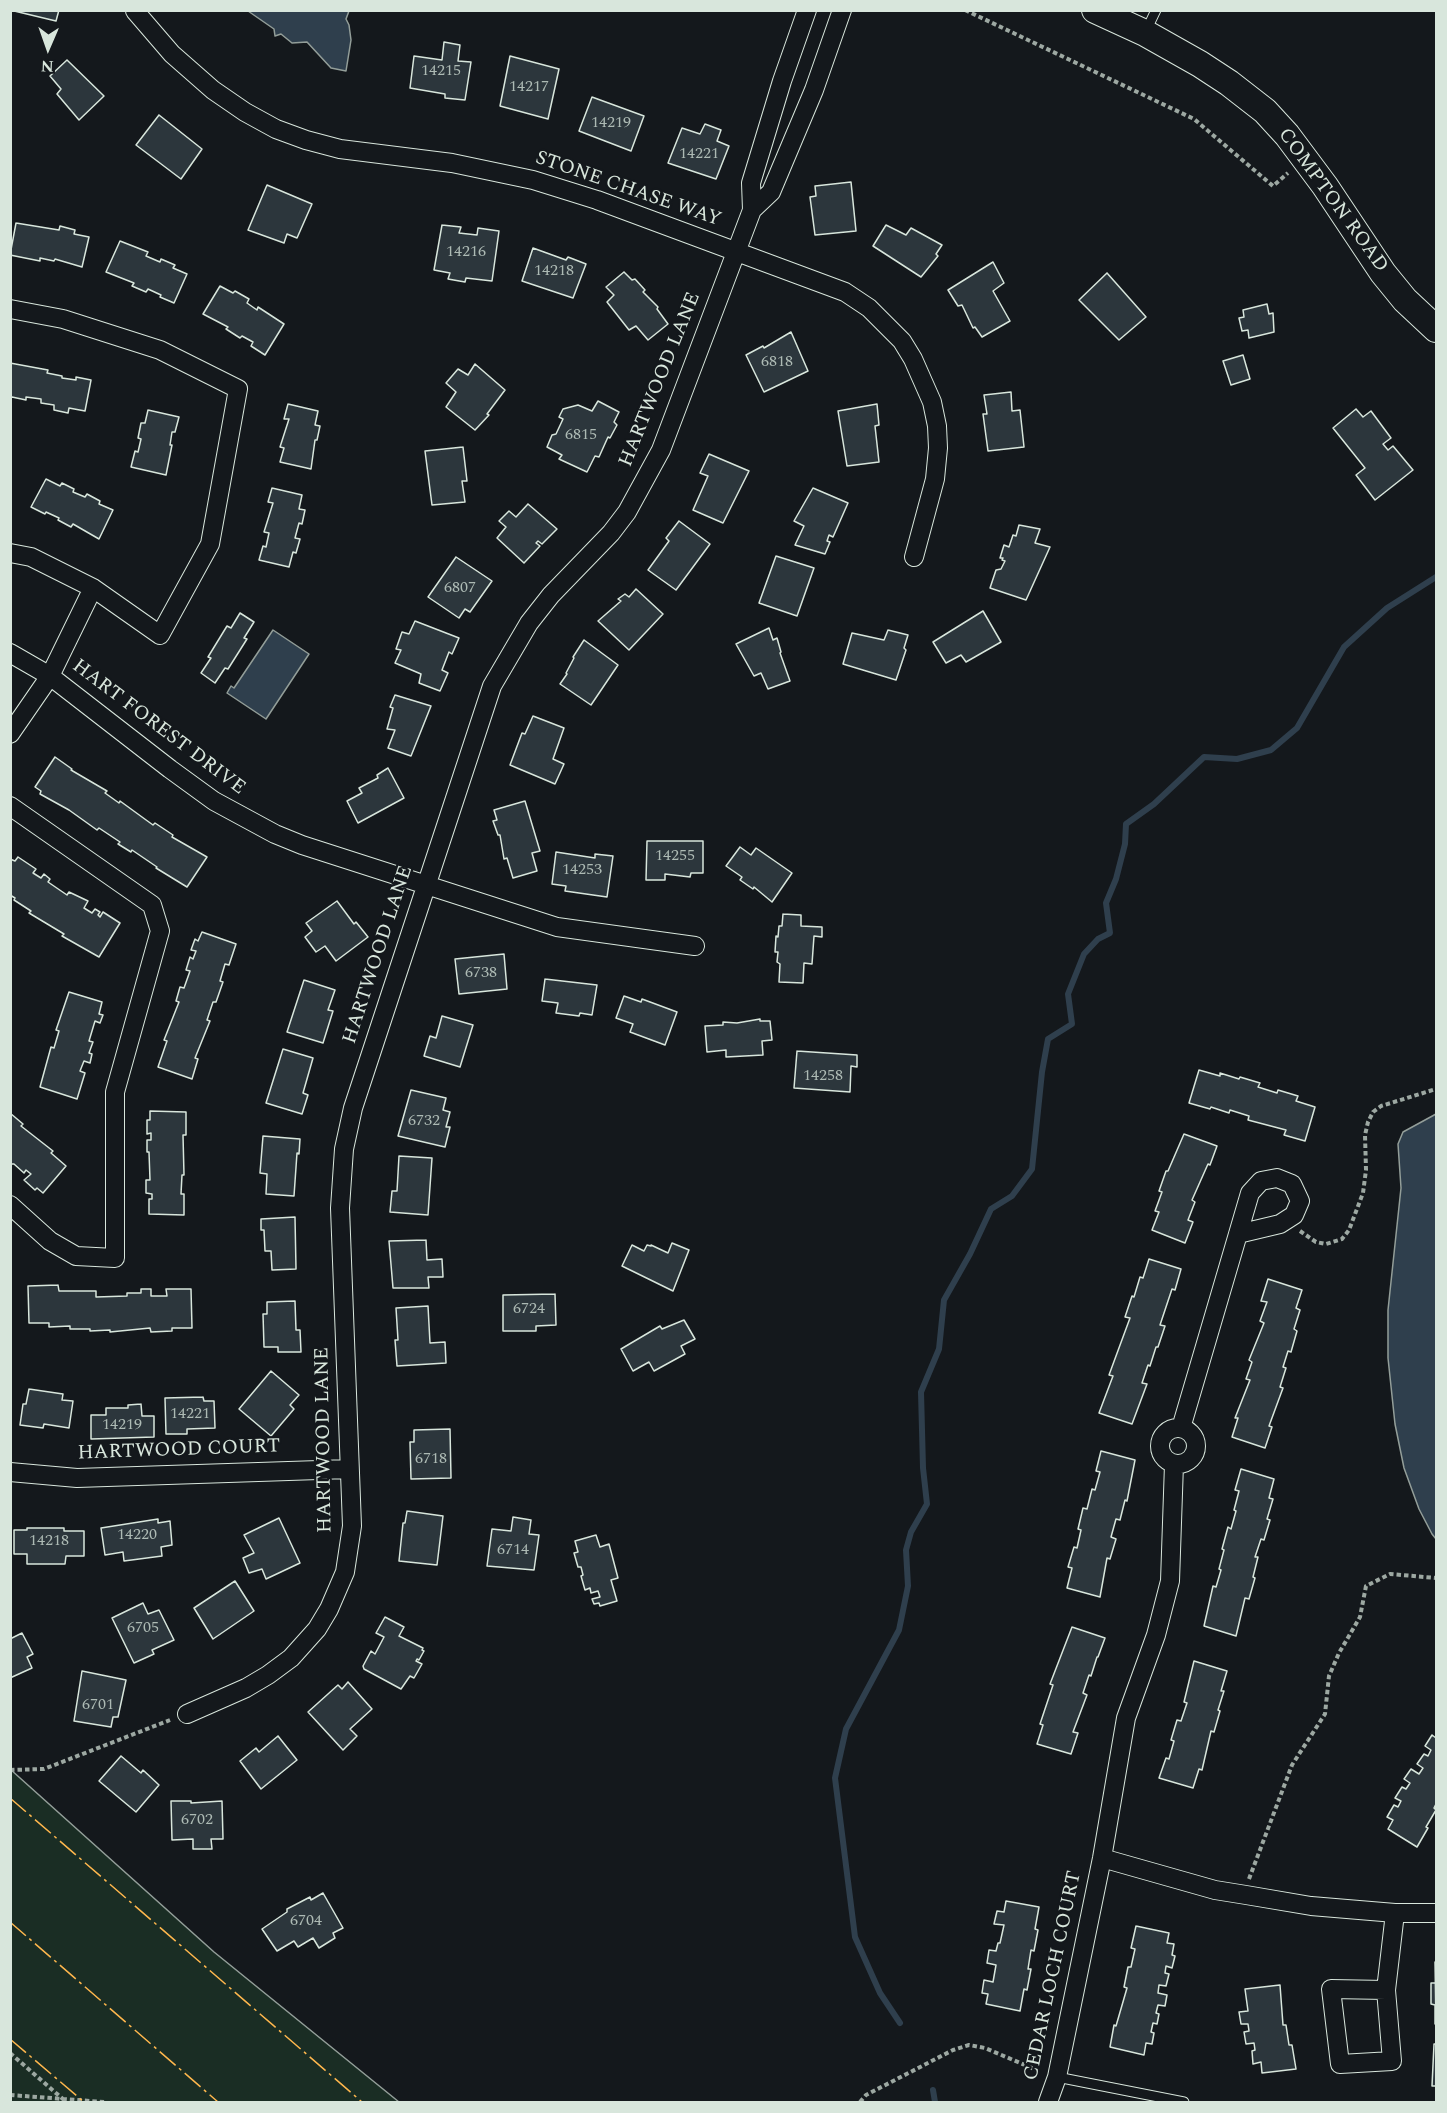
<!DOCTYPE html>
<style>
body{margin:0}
#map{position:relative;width:1447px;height:2113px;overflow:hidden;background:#14181c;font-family:Spectral,serif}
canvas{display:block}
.frame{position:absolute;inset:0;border:12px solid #d8e6dc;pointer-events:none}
.north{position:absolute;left:18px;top:18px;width:60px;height:60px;-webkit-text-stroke:4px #14181c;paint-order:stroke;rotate:182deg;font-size:16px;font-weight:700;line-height:24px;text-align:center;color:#d8e6dc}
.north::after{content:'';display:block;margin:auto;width:21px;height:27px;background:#d8e6dc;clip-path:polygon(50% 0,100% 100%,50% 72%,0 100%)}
</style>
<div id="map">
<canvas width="1447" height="2113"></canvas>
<div class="frame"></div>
<div class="north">N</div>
</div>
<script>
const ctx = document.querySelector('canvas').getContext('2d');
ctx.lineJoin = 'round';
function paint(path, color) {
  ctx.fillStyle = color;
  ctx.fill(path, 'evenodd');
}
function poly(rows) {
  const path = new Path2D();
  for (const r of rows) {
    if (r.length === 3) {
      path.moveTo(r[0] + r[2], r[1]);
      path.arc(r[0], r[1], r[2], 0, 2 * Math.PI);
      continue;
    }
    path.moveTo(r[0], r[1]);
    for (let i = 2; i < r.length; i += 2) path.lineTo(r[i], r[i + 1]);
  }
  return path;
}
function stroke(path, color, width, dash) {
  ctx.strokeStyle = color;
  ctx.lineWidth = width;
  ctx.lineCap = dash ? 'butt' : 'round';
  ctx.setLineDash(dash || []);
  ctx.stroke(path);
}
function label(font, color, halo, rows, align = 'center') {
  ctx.font = font + ' Spectral,serif';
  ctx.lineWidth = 4.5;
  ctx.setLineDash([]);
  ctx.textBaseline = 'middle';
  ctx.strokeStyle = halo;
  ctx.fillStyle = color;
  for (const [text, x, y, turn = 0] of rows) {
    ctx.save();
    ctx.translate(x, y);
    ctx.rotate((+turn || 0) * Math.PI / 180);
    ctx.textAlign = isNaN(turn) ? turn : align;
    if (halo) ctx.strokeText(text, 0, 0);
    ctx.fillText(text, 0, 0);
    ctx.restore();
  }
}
const green = poly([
 [10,1769,214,1952,399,2102,11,2102,10,1769]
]);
paint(green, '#1a2d24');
stroke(green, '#939e99', 1.5);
const water = poly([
 [248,11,349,11,346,19,349,25,351,40,346,71,331,68,307,42,292,43,281,34,275,36,274,29,248,11],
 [273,630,309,654,266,719,227,693,231,686,234,688,273,630],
 [1436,1114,1436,1539,1432,1534,1419,1509,1404,1468,1395,1424,1388,1358,1388,1310,1401,1188,1398,1144,1403,1132,1436,1114]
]);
paint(water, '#2f3f4d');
stroke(water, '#939e99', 1.5);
stroke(poly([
 [900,2023,880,1993,855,1937,835,1778,846,1729,899,1630,908,1586,906,1550,911,1532,927,1504,923,1468,921,1392,939,1349,944,1300,970,1254,991,1209,1012,1196,1032,1169,1042,1072,1048,1039,1072,1024,1068,994,1084,954,1098,939,1110,933,1106,903,1116,879,1125,844,1126,824,1154,804,1204,757,1237,759,1271,750,1297,728,1344,647,1387,608,1436,577],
 [933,2090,935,2102]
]), '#2f3f4d', 6);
const building = poly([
 [10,10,59,10,56,21,10,10],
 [444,42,460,45,458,61,471,62,465,100,445,98,445,94,410,88,414,56,442,60,444,42],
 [510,56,559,69,548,119,500,106,510,56],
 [67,60,104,96,79,120,57,94,61,89,50,76,67,60],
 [592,97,644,116,631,151,579,131,592,97],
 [159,115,202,149,181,179,136,145,159,115],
 [705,124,721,130,717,141,729,146,716,179,668,163,682,128,700,134,705,124],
 [851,182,856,231,815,235,810,197,816,196,815,186,851,182],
 [267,185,312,204,297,238,287,234,284,243,248,230,267,185],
 [16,223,59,230,60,226,75,230,74,234,89,237,82,267,55,259,54,261,40,258,40,261,10,255,16,223],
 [442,225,461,227,459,233,477,235,478,228,499,231,492,281,466,278,465,282,448,279,450,273,434,270,442,225],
 [886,225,906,235,911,228,942,245,936,254,938,256,921,277,873,246,886,225],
 [120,241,148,252,146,256,160,262,161,259,175,265,173,268,187,274,174,303,160,297,161,295,148,289,146,292,132,286,134,283,106,272,120,241],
 [533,248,566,260,568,257,586,264,573,298,522,281,533,248],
 [993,262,1004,283,993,291,1010,321,982,337,975,327,973,328,962,305,958,306,948,290,993,262],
 [624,272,632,280,635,279,645,290,643,292,658,307,657,309,668,324,648,340,636,326,629,330,607,302,614,295,606,287,624,272],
 [1107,273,1146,317,1119,340,1079,300,1107,273],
 [220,286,233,293,235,291,249,299,247,303,257,310,258,307,284,324,265,355,251,346,253,342,242,336,240,338,226,329,228,327,203,314,220,286],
 [1267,304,1269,314,1273,313,1274,332,1249,338,1248,330,1242,331,1239,318,1244,317,1243,310,1267,304],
 [791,332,808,371,764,392,746,355,763,346,764,348,791,332],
 [1243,355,1250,379,1231,385,1223,361,1243,355],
 [10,363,48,370,47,373,62,376,62,378,76,380,76,377,91,380,85,411,69,408,68,413,54,410,54,405,41,403,41,399,26,397,26,400,12,397,10,399,10,363],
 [475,364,505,390,487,414,489,415,475,430,446,407,456,392,446,383,458,369,468,375,475,364],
 [1011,392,1012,411,1020,410,1024,447,988,451,983,414,987,414,984,395,1011,392],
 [598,401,619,412,614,422,617,425,610,438,608,437,599,457,595,456,587,472,559,459,562,455,547,447,552,435,556,434,563,419,559,417,563,409,578,405,592,411,598,401],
 [288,404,318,411,315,425,320,426,317,440,315,440,311,469,280,462,284,448,280,447,289,419,284,419,288,404],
 [877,404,879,425,875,426,879,462,847,466,838,411,877,404],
 [1356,409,1363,417,1371,411,1391,438,1383,444,1388,450,1393,446,1413,470,1375,500,1356,475,1365,468,1333,428,1356,409],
 [148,410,179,417,175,432,172,432,170,445,172,445,166,475,131,467,135,451,138,452,141,439,138,438,141,423,145,423,148,410],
 [463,447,467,481,462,481,465,502,432,505,425,451,463,447],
 [709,454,749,471,723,523,693,510,708,476,700,473,709,454],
 [46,479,60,486,62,483,74,489,73,492,85,497,87,494,100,501,99,504,113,510,99,539,73,524,71,527,58,520,59,518,46,512,45,514,31,507,46,479],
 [272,488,302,495,299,509,305,510,302,524,299,523,295,538,300,539,296,553,293,552,289,567,259,560,263,546,266,547,269,533,264,532,273,503,268,502,272,488],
 [813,488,848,503,833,537,829,535,827,541,830,542,825,554,795,545,804,526,794,521,813,488],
 [528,504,557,529,542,544,538,541,536,543,540,546,524,563,497,538,506,527,499,521,509,511,516,517,528,504],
 [679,521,710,544,676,590,648,570,669,541,666,538,679,521],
 [1019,525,1040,529,1035,543,1050,547,1026,600,990,588,996,570,1001,569,1005,561,1002,560,1003,558,1000,558,1004,545,1009,547,1013,535,1016,536,1019,525],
 [776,556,814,568,797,616,759,603,776,556],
 [456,557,492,581,470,612,465,609,459,618,428,597,456,557],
 [636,589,663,614,629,650,598,621,621,601,618,599,625,594,629,597,636,589],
 [983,611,1001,642,966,662,961,655,946,663,933,642,983,611],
 [240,613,254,622,244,638,247,639,228,669,225,668,215,683,201,673,211,658,208,657,227,626,231,628,240,613],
 [415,621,459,638,452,654,449,652,442,670,448,673,440,691,419,683,421,674,395,663,401,650,396,649,402,632,409,634,415,621],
 [769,628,773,640,777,638,781,652,780,653,790,681,768,689,761,673,754,676,736,644,769,628],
 [888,630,908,635,904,648,906,650,896,680,843,664,852,633,884,640,888,630],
 [584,640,618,665,591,705,560,684,567,674,566,673,574,658,573,657,584,640],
 [395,695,431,706,411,756,388,748,395,730,387,729,393,708,390,707,395,695],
 [533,716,564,728,553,759,564,764,555,784,510,765,522,733,525,734,533,716],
 [55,757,72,769,71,770,107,791,105,793,119,803,120,801,153,825,155,823,173,835,172,837,207,857,187,887,156,868,157,867,132,850,131,852,118,844,120,842,99,828,97,830,69,810,40,794,41,791,35,787,55,757],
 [388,768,404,798,358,823,347,801,362,793,359,788,378,778,377,775,388,768],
 [525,801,540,851,532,853,537,871,513,878,507,858,504,859,500,835,498,835,493,821,497,820,494,810,525,801],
 [647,841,703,841,703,873,691,873,690,877,665,874,665,880,646,880,647,841],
 [740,847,751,855,756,848,792,873,772,902,754,887,753,889,740,880,742,877,726,866,740,847],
 [556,852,595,858,595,854,613,856,607,897,565,891,566,886,552,884,556,852],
 [18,857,36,869,33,873,41,878,44,874,50,879,48,882,67,895,69,892,88,901,84,908,92,913,95,909,100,912,98,915,100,917,103,912,120,923,99,957,62,936,64,934,29,913,31,911,14,900,15,898,10,895,10,859,15,861,18,857],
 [337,901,354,924,356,922,368,937,336,961,325,946,316,952,305,937,312,931,306,923,337,901],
 [783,914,801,915,801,926,822,927,822,937,814,936,812,964,804,963,803,983,779,982,780,964,777,962,778,952,775,952,776,936,778,937,779,926,782,926,783,914],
 [202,932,236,944,229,965,225,964,220,981,223,982,216,1002,213,1002,207,1020,210,1021,195,1058,198,1059,192,1079,158,1067,167,1041,164,1040,179,1002,176,1001,180,987,184,988,190,971,186,970,190,957,193,959,196,951,191,950,195,939,198,941,202,932],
 [504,954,507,989,459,994,455,959,504,954],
 [545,979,597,985,592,1015,580,1013,579,1016,556,1013,558,1003,542,1001,545,979],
 [304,980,335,990,328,1010,333,1011,323,1043,287,1032,304,980],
 [69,992,102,1002,99,1014,103,1015,100,1023,95,1021,89,1041,93,1042,89,1053,92,1054,90,1063,84,1061,80,1071,85,1073,77,1099,40,1087,51,1047,54,1048,59,1031,56,1030,69,992],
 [624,996,641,1002,642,999,677,1012,665,1045,630,1032,633,1024,616,1018,624,996],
 [442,1016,473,1025,460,1067,424,1056,430,1036,436,1038,442,1016],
 [760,1019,760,1021,770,1021,772,1040,762,1041,763,1055,726,1057,726,1050,707,1052,705,1026,723,1025,723,1022,737,1023,760,1019],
 [283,1049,313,1058,303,1093,308,1095,302,1114,266,1103,283,1049],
 [797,1051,857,1055,857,1067,851,1066,850,1092,794,1088,797,1051],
 [1199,1070,1220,1076,1220,1073,1239,1079,1240,1077,1260,1083,1258,1087,1277,1093,1278,1090,1298,1096,1296,1101,1315,1107,1305,1141,1284,1135,1286,1130,1248,1120,1249,1116,1230,1110,1229,1113,1211,1107,1210,1109,1189,1103,1199,1070],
 [411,1090,446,1098,443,1110,450,1112,446,1127,450,1127,445,1147,398,1136,411,1090],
 [150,1111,186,1112,186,1135,183,1135,184,1175,182,1175,181,1194,184,1194,184,1215,149,1214,149,1199,152,1199,152,1194,146,1193,146,1180,150,1180,149,1152,147,1152,147,1140,151,1140,151,1133,147,1134,147,1120,150,1120,150,1111],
 [10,1113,23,1124,21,1126,53,1151,51,1153,66,1166,43,1193,37,1188,35,1190,24,1180,31,1174,26,1170,24,1173,14,1164,10,1164,10,1113],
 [1184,1134,1217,1146,1210,1165,1208,1164,1192,1200,1195,1202,1188,1220,1193,1222,1185,1243,1152,1230,1159,1212,1155,1211,1162,1192,1159,1191,1166,1171,1168,1171,1184,1134],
 [263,1136,300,1139,299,1154,297,1153,294,1196,266,1194,267,1174,260,1173,263,1136],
 [399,1156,432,1158,428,1215,390,1212,392,1191,397,1191,399,1156],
 [295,1217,296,1269,272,1270,271,1251,265,1251,264,1230,261,1230,261,1219,295,1217],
 [426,1240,427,1260,442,1259,443,1277,428,1277,429,1288,393,1288,389,1241,426,1240],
 [672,1243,689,1250,673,1291,622,1266,632,1245,644,1251,647,1245,651,1246,651,1245,668,1253,672,1243],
 [1149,1259,1181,1269,1175,1290,1172,1289,1160,1325,1165,1326,1158,1347,1156,1347,1150,1366,1148,1365,1142,1383,1147,1384,1132,1424,1099,1413,1113,1376,1109,1375,1130,1318,1125,1317,1132,1296,1134,1297,1140,1277,1143,1278,1149,1259],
 [1268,1279,1302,1290,1296,1308,1300,1310,1294,1329,1297,1331,1291,1352,1288,1351,1283,1367,1286,1368,1280,1387,1283,1388,1269,1426,1272,1427,1265,1448,1232,1437,1238,1418,1235,1418,1250,1380,1246,1379,1252,1362,1249,1360,1264,1323,1260,1321,1267,1302,1261,1301,1268,1279],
 [58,1285,59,1291,96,1291,96,1297,127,1296,127,1293,141,1293,141,1289,151,1289,151,1296,167,1296,166,1289,191,1289,192,1328,172,1328,172,1331,151,1332,150,1328,110,1332,110,1330,90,1331,90,1329,70,1329,70,1326,49,1327,49,1323,29,1323,28,1286,58,1285],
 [555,1294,556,1325,536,1326,536,1331,503,1331,503,1295,555,1294],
 [295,1301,296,1330,300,1330,301,1352,278,1352,278,1347,264,1347,263,1314,267,1314,267,1302,295,1301],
 [428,1306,430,1343,445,1342,446,1363,397,1366,395,1340,398,1340,396,1308,428,1306],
 [684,1320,695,1339,681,1346,685,1354,654,1371,649,1362,633,1371,621,1349,660,1326,662,1329,684,1320],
 [271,1371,299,1395,290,1405,294,1409,271,1436,239,1409,271,1371],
 [29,1389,63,1394,62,1400,73,1401,69,1428,44,1424,43,1428,20,1425,23,1404,26,1404,29,1389],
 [203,1397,204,1401,214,1401,215,1428,187,1429,187,1434,166,1434,165,1398,203,1397],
 [141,1404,142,1416,154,1416,154,1437,91,1439,91,1415,106,1415,106,1408,128,1408,128,1405,141,1404],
 [450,1429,451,1478,411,1479,410,1442,414,1442,414,1430,450,1429],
 [1101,1451,1135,1460,1127,1501,1125,1500,1120,1520,1116,1519,1111,1537,1116,1539,1110,1559,1107,1558,1100,1597,1067,1588,1072,1568,1068,1567,1074,1547,1077,1548,1081,1530,1078,1529,1083,1508,1087,1509,1092,1489,1095,1490,1100,1472,1096,1471,1101,1451],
 [1241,1469,1274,1479,1269,1498,1273,1499,1267,1519,1270,1520,1264,1540,1261,1539,1255,1557,1258,1557,1253,1577,1255,1578,1249,1599,1245,1598,1236,1636,1204,1626,1213,1586,1216,1587,1221,1570,1219,1569,1224,1550,1222,1549,1228,1527,1231,1529,1236,1511,1234,1510,1239,1491,1235,1490,1241,1469],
 [407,1511,443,1516,437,1565,399,1561,403,1523,405,1523,407,1511],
 [513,1517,531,1520,529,1534,539,1535,534,1570,487,1566,492,1529,511,1531,513,1517],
 [279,1518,300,1563,266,1579,262,1569,249,1573,243,1558,254,1553,244,1535,279,1518],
 [158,1519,158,1523,170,1521,172,1545,161,1547,162,1556,124,1561,123,1552,105,1555,101,1528,158,1519],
 [27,1528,64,1528,64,1531,84,1531,84,1556,66,1556,65,1564,27,1564,27,1554,14,1554,14,1530,27,1530,27,1528],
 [596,1535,600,1547,609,1544,618,1578,611,1580,617,1601,600,1606,599,1603,594,1604,592,1599,600,1597,598,1591,591,1593,590,1588,585,1590,581,1576,583,1575,581,1567,578,1567,574,1553,578,1552,575,1541,596,1535],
 [235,1581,254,1611,213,1639,194,1608,235,1581],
 [143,1603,148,1614,159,1610,174,1640,152,1650,154,1654,134,1663,112,1618,143,1603],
 [385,1617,404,1627,399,1636,423,1648,422,1650,424,1651,419,1660,417,1659,416,1661,422,1664,414,1678,410,1676,401,1689,364,1669,363,1666,371,1651,375,1654,384,1637,376,1633,385,1617],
 [1072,1627,1105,1638,1098,1657,1097,1657,1091,1676,1089,1675,1083,1693,1087,1695,1073,1732,1078,1733,1071,1754,1037,1744,1043,1725,1040,1724,1053,1685,1050,1684,1072,1627],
 [22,1633,33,1654,27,1657,32,1668,10,1678,10,1639,22,1633],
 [1194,1661,1227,1671,1221,1691,1224,1691,1218,1710,1220,1711,1214,1732,1211,1731,1202,1770,1199,1769,1193,1788,1159,1778,1166,1758,1169,1759,1174,1741,1171,1740,1177,1720,1181,1721,1187,1703,1184,1702,1194,1661],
 [82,1671,126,1680,118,1717,113,1717,111,1727,74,1721,82,1671],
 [348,1682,372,1709,350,1729,357,1736,343,1750,308,1712,338,1685,342,1689,348,1682],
 [1432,1735,1436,1738,1436,1804,1434,1808,1436,1810,1426,1827,1428,1828,1417,1847,1388,1829,1393,1820,1387,1817,1394,1805,1398,1807,1401,1801,1395,1798,1402,1787,1406,1789,1410,1783,1404,1779,1411,1769,1419,1774,1423,1768,1417,1764,1424,1754,1428,1756,1431,1750,1425,1746,1432,1735],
 [278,1736,297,1760,261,1789,240,1761,256,1748,259,1752,278,1736],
 [121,1756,141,1773,143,1770,159,1785,136,1812,99,1781,121,1756],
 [171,1801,191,1801,191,1803,222,1801,223,1839,211,1839,212,1849,193,1849,193,1839,172,1840,171,1801],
 [323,1893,343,1928,333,1933,335,1938,319,1948,313,1938,298,1947,294,1941,277,1951,262,1929,287,1912,287,1909,310,1897,311,1900,323,1893],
 [1006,1901,1039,1907,1035,1929,1038,1930,1034,1951,1031,1950,1028,1969,1031,1969,1027,1990,1024,1989,1020,2011,986,2004,988,1994,982,1993,984,1980,993,1982,996,1965,987,1963,989,1950,996,1951,998,1943,1000,1943,1004,1925,994,1924,997,1911,1004,1912,1006,1901],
 [1136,1926,1169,1933,1167,1943,1174,1944,1172,1955,1175,1956,1172,1968,1166,1966,1165,1973,1169,1974,1166,1986,1159,1985,1158,1993,1167,1995,1165,2006,1158,2005,1156,2013,1159,2014,1157,2024,1153,2023,1151,2032,1154,2033,1152,2044,1146,2043,1144,2055,1110,2047,1114,2025,1116,2026,1127,1988,1124,1987,1128,1967,1131,1967,1135,1949,1131,1948,1136,1926],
 [1435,1962,1436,2024,1435,2024,1435,2005,1431,2004,1431,1983,1436,1983,1435,1962],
 [1280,1985,1283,2025,1286,2025,1289,2045,1292,2045,1296,2069,1262,2073,1261,2062,1253,2064,1252,2051,1255,2050,1254,2043,1246,2044,1244,2032,1249,2031,1248,2024,1241,2024,1239,2012,1248,2011,1245,1989,1280,1985],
 [1434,2044,1436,2044,1436,2086,1432,2086,1434,2044]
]);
paint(building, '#2c363c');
stroke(building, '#d8e6dc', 1.5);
const service = poly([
 [1146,31,1156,10],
 [1057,2077,1184,2102]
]);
const minor = poly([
 [135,11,172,54,213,90,245,112,276,129,306,140,340,149,452,163,533,180,597,200,845,292,869,308,902,341,913,359,932,402,937,426,938,448,935,479,914,557],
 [752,210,771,192,814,90,842,10],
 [10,309,63,319,160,350,238,389,210,544,160,635,93,588,31,557,10,553],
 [10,653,50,676,170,769,214,801,275,834,302,845,557,927,695,946],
 [10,734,50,676,93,588],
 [10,806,152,905,160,931,115,1092,115,1258,76,1256,50,1241,10,1205],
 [1178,1446,18],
 [1181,1428,1238,1234,1250,1193,1261,1181,1277,1178,1292,1184,1300,1201,1294,1215,1280,1224,1238,1234],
 [10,1472,77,1478,349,1469],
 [187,1714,246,1688,268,1675,291,1658,317,1629,329,1609,345,1572,352,1526,340,1208,344,1149,353,1108,492,686,529,623,551,595,611,533,627,512,661,450,752,210,751,183,782,81,807,10],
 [1102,1858,1215,1890,1246,1895,1311,1906,1395,1913,1436,1913],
 [1386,1990,1331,1989,1340,2064,1392,2061,1386,1990,1395,1913],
 [1048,2102,1057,2077,1102,1858,1126,1718,1156,1635,1170,1581,1174,1464]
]);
const secondary = poly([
 [1095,10,1145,33,1200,64,1229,83,1265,111,1287,135,1325,186,1383,273,1405,300,1436,329]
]);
stroke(service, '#d8e6dc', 11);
stroke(minor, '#d8e6dc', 20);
stroke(secondary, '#d8e6dc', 28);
stroke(poly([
 [965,10,1194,119,1273,186,1288,173],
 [1300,1231,1316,1242,1326,1244,1342,1239,1349,1230,1363,1193,1366,1170,1365,1135,1368,1122,1373,1112,1381,1106,1436,1089],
 [10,1770,44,1769,170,1720],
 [1249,1879,1292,1765,1325,1714,1329,1676,1339,1653,1360,1617,1366,1586,1390,1574,1436,1578],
 [10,2053,64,2100],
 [10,2095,104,2102],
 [860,2102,866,2095,953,2050,969,2045,985,2048,1039,2071]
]), '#9da8a2', 4, [4.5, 3]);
stroke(service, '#14181c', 9);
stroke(minor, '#14181c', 18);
stroke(secondary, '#14181c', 26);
stroke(poly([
 [10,1798,362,2102],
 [10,1922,218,2102],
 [10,2039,84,2102]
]), '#ffb74d', 1.5, [21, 4.5, 3, 4.5]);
label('16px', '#adbab4', null, [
 ["14215",441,72],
 ["14217",529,88],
 ["14219",611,124],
 ["14221",699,155],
 ["14216",466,253],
 ["14218",554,272],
 ["6818",777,363],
 ["6815",581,436],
 ["6807",460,589],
 ["14255",675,857],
 ["14253",582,871],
 ["6738",481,974],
 ["14258",823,1077],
 ["6732",424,1122],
 ["6724",529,1310],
 ["14221",190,1415],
 ["14219",122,1426],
 ["6718",431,1460],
 ["14220",137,1536],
 ["14218",49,1542],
 ["6714",513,1551],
 ["6705",143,1629],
 ["6701",98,1706],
 ["6702",197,1821],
 ["6704",306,1922]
]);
label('20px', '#d8e6dc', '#14181c', [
 ["STONE CHASE WAY",628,190,19],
 ["COMPTON ROAD",1332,201,54],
 ["HARTWOOD LANE",661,380,-68],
 ["HART FOREST DRIVE",158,728,37],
 ["HARTWOOD LANE",379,955,-72],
 ["HARTWOOD LANE",325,1440,-91],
 ["HARTWOOD COURT",179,1451,-2],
 ["CEDAR LOCH COURT",1054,1976,-78]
]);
</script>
